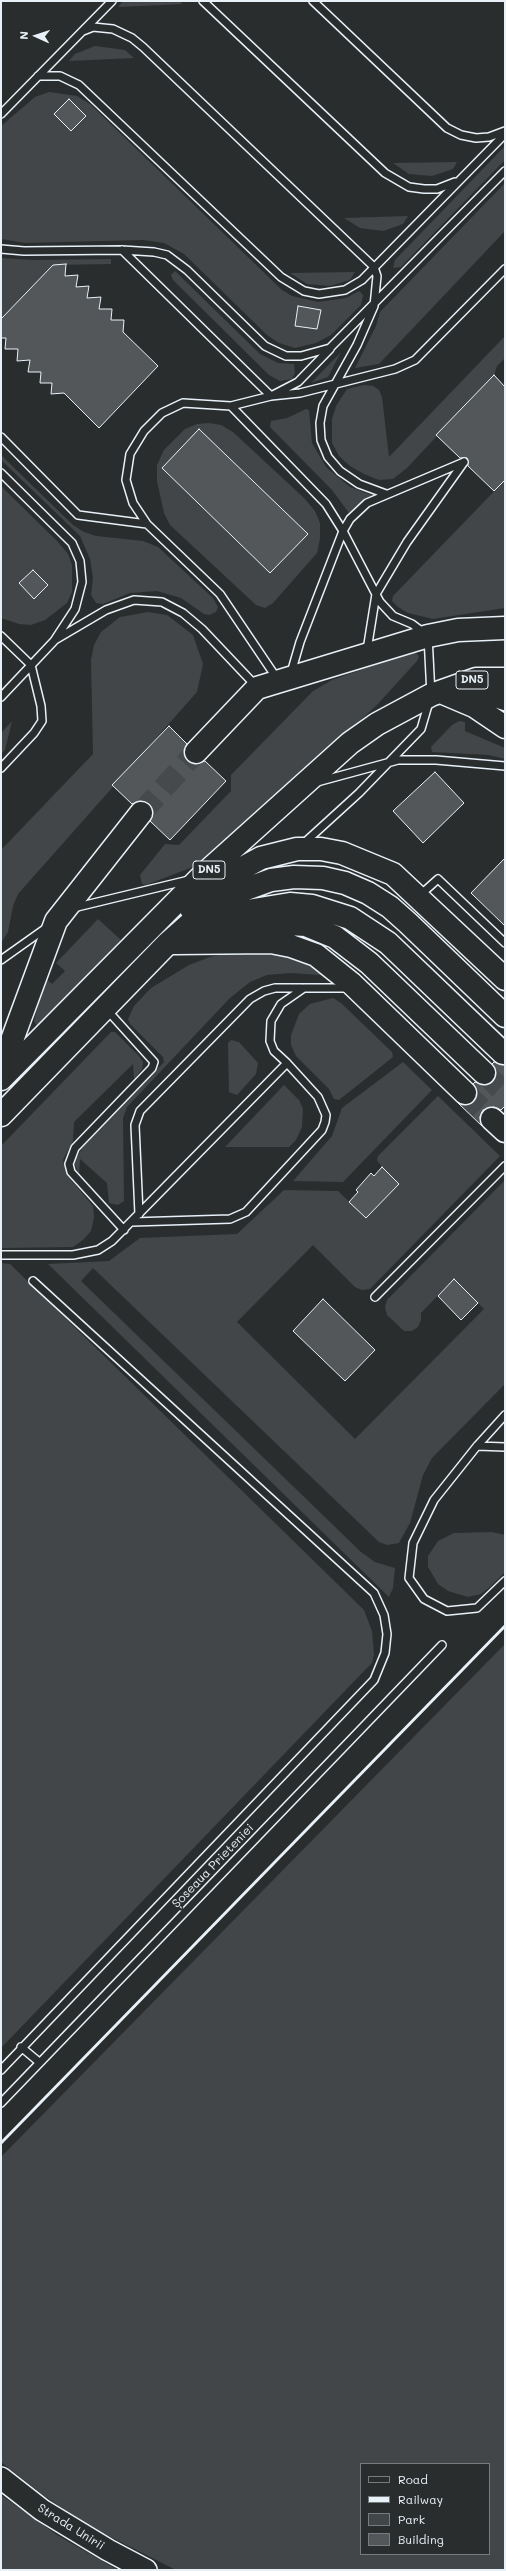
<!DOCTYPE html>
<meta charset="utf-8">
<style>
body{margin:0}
#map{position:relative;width:506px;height:2571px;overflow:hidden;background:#2a2d2e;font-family:Mali,sans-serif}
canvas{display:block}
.frame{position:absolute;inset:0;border:2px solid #e8f1f8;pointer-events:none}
.legend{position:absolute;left:360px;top:2463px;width:130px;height:92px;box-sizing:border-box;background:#2a2d2e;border:1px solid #767b7f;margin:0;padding:5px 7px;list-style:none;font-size:12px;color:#e8f1f8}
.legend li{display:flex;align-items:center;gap:8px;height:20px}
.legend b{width:20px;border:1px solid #767b7f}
.north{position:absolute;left:16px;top:16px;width:40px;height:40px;-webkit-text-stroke:3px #2a2d2e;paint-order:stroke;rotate:273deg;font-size:11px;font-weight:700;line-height:16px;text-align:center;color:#e8f1f8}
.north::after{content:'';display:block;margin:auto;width:14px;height:18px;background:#e8f1f8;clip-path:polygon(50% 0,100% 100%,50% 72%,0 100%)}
</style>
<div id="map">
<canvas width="506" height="2571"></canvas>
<div class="frame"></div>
<ul class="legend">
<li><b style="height:5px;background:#2a2d2e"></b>Road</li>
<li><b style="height:5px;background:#e8f1f8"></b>Railway</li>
<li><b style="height:11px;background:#424648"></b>Park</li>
<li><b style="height:11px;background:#535759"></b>Building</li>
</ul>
<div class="north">N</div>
</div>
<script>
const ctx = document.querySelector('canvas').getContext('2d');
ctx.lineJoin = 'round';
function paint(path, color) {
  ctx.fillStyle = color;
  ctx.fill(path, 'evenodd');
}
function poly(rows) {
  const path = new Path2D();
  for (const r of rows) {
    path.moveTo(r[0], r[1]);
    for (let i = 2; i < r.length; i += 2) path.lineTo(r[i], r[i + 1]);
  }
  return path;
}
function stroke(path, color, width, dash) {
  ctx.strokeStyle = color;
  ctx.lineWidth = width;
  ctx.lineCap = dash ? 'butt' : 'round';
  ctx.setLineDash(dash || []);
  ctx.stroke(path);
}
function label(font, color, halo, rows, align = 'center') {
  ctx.font = font + ' Mali,sans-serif';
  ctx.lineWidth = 3.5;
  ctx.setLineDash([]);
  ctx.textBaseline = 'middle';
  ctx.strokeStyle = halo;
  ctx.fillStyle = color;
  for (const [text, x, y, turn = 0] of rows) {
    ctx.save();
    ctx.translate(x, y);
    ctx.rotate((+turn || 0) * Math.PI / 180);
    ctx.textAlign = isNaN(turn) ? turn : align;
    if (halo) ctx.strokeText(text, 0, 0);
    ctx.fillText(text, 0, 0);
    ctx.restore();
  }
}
paint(poly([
 [123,1,179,1,183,4,118,7],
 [95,46,125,50,134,58,69,61,75,54],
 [49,92,77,96,90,104,282,290,292,296,318,302,346,298,359,291,363,295,361,305,331,335,316,343,295,348,279,343,267,335,184,254,164,243,143,240,25,243,1,239,1,126,35,97],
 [505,146,505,160,401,267,393,268,395,260],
 [457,162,453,169,432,176,409,174,393,163],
 [505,183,505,231,379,364,355,368,376,326,380,312],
 [408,216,403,224,383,231,360,228,344,218],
 [1,258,33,260,111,259,111,264,53,265,1,319],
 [175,271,260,354,278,363,294,364,295,373,292,379,280,381,269,375,173,280,171,275],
 [355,272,350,280,330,286,307,284,290,273],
 [505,336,505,358,497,366,494,375,407,468,393,479,379,480,364,474,350,466,339,456,332,443,332,419,336,406,347,389,364,385,373,386,379,390,382,397,389,457],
 [341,352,328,377,311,383],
 [306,409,309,410,312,443,326,467,350,487,374,496,356,506,349,513,332,490,270,427,271,421,287,418],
 [209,423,221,425,233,432,304,498,315,511,320,523,320,539,317,553,273,603,265,608,256,605,170,525,164,513,157,481,157,465,164,450,185,429,197,424],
 [1,455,73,525,84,532,96,536,143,541,158,547,213,598,218,607,216,612,209,615,204,614,181,598,157,591,130,593,103,604,96,603,91,595,93,578,90,559,80,536,1,460],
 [505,480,505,608,433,619,408,613,398,607,392,601,393,596],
 [1,486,58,542,68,554,72,565,72,592,67,603,45,620,31,625,19,624,1,618],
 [148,612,167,615,193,635,203,664,197,692,18,894,13,906,8,932,1,943,1,850,93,754,91,660,94,645,101,632,120,617],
 [414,651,419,656,417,661,377,705,203,863,146,885,142,884,140,875,165,844,179,845,231,791,231,775,313,691,332,680],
 [12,721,5,750,1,754,1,733],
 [459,721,465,722,465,731,505,748,505,759,489,755,432,752,431,747,452,725],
 [98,919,121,940,37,1026,34,1021,44,977,52,984,65,971,56,963],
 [259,952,310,961,333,976,291,973,267,975,250,982,230,998,127,1107,123,1118,124,1201,118,1205,109,1203,107,1183,80,1159,79,1175,74,1162,83,1147,164,1062,163,1057,130,1024,128,1019,134,1006,151,988,189,965,210,957,230,953],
 [333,998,341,1003,392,1052,393,1057,339,1100,334,1099,329,1089,296,1056,291,1045,291,1035,299,1014,310,1004],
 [111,1032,115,1032,139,1056,143,1062,142,1069,134,1079,133,1064,74,1122,73,1141,63,1160,66,1174,93,1206,94,1218,91,1231,83,1240,73,1247,1,1248,1,1146],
 [231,1040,239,1042,258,1063,256,1074,237,1095,229,1092,228,1043],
 [403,1062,432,1090,343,1182,293,1181,332,1136,342,1108],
 [284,1085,299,1100,303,1109,302,1127,296,1140,289,1147,225,1147],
 [438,1096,500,1156,370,1289,362,1290,355,1287,313,1245,237,1322,355,1439,484,1309,454,1279,421,1313,421,1320,418,1327,412,1331,404,1331,387,1315,385,1307,387,1300,505,1180,505,1384,432,1458,423,1475,410,1523,399,1543,387,1545,379,1542,93,1268,81,1281,361,1552,375,1562,395,1568,393,1588,389,1597,48,1264,109,1261,140,1238,237,1234,284,1190,338,1191,366,1218,382,1167,377,1160,378,1156],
 [1,1263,10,1264,364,1610,372,1631,374,1655,372,1663,365,1670,1,2048],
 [492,1532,505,1535,505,1572,490,1587,481,1594,468,1597,448,1591,438,1584,428,1567,428,1556,438,1541,454,1533],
 [505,1644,505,2570,174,2569,89,2526,43,2495,1,2462,1,2157],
 [361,2464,489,2464,489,2554,361,2554],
 [1,2495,57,2535,118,2570,1,2570]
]), '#424648');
const building = poly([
 [69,99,86,116,71,131,54,114,69,99],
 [66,264,65,276,78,275,76,287,89,286,87,298,101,297,99,309,112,309,111,320,124,320,123,332,158,366,99,428,64,393,51,394,52,383,40,383,41,372,28,372,30,360,17,361,18,349,5,349,6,338,1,338,1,319,53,265,66,264],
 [298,306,321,310,317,329,295,326,298,306],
 [494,375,505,387,505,480,494,491,468,466,467,458,460,458,436,435,494,375],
 [199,429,308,534,270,573,162,468,199,429],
 [33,570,48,585,34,599,19,583,33,570],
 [169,726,187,744,184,755,188,761,193,764,205,761,226,781,170,840,150,821,153,814,149,803,142,801,132,804,112,785,169,726],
 [435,772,464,803,423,843,393,811,435,772],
 [505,858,505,926,471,893,505,858],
 [494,1062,505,1065,505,1106,501,1110,494,1107,483,1110,480,1117,482,1126,458,1103,468,1105,474,1101,477,1096,473,1084,475,1082,487,1085,493,1081,496,1076,492,1064,494,1062],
 [382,1167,399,1184,366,1218,349,1202,358,1192,356,1190,371,1173,374,1176,382,1167],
 [454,1279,478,1303,461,1320,438,1296,454,1279],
 [323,1299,375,1350,345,1381,293,1331,323,1299]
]);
paint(building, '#535759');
stroke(building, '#e8f1f8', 1);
stroke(poly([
 [141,813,196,752],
 [484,1073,505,1093],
 [465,1093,492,1119]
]), '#464a4c', 22, [22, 11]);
const lane = poly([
 [203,1,385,173,409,187,424,189,437,189,455,182],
 [313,1,447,128,461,135,476,138,489,137,505,131],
 [83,31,93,27,113,29,132,38,143,47,374,267,377,276,374,306,357,345,323,406,320,423,321,440,328,457,340,471,359,484,386,494],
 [38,76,60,76,79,85,281,277,304,291,319,294,345,290,362,280,505,134],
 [1,114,112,1],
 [1,249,24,251,122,250,154,252,167,255,187,270,265,346,286,356,301,356,330,348,505,171],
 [122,250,271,396,300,393,395,369,415,360,505,269],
 [231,406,271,396,298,382,330,349],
 [1,437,78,515,147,524,220,594,278,680],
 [1,473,72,543,80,561,82,582,75,609,54,641,1,697],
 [147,524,133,503,126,480,130,454,144,431,162,413,183,403,231,406,326,504,343,531,380,602,393,616,412,624,428,636,431,695,421,729,359,793,303,844],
 [1,636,31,665,41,706,42,721,34,733,1,768],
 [55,640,106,610,134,600,162,602,183,613,202,629,256,686],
 [367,650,376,594,407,542,464,462],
 [291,673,300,642,343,531,350,519,367,503,464,462],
 [317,782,398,760,436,760,505,766],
 [419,896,438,879,505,943],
 [73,908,189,880],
 [1,960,46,928],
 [107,1010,154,1062,152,1068,75,1148,69,1164,71,1172,124,1230],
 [139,1214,135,1125,140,1111,250,999,264,991,275,988,302,988],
 [132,1222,230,1219,246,1212,322,1130,325,1122,326,1115,318,1097,287,1063],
 [1,1255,73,1255,98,1250,112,1241,287,1063,274,1051,270,1041,271,1021,281,1004,304,988,348,988],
 [375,1297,505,1166],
 [505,1415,477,1446,434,1500,413,1543,409,1578,424,1599,447,1611,477,1608,505,1581],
 [477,1446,505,1447],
 [21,2047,39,2062],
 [1,2070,374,1680,385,1653,387,1634,384,1615,374,1593,33,1281],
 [1,2103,442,1645]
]);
const secondary = poly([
 [1,2478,42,2510,108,2550,146,2570]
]);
const highway = poly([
 [458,690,480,691,505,699],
 [441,692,474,706,505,727],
 [196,752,257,688,428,636,458,630,505,628],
 [191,909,212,888,228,876,261,858,297,849,321,849,342,853,393,874,505,979],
 [194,930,235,913,290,904,312,906,350,918,388,943,503,1053],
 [221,931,241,927,289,924,306,925,335,937,369,963,484,1073],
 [175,943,271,942,291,946,316,955,351,983,465,1093],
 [1,1070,56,921,141,813],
 [1,1079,201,877,350,743,377,724,431,695,476,679,505,679],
 [1,1115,168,943,203,912,227,896,271,880,294,877,323,878,345,883,368,893,390,907,408,923,505,1016],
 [492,1119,505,1131]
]);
stroke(lane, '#e8f1f8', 10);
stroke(secondary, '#e8f1f8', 24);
stroke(highway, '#e8f1f8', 25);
stroke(lane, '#2a2d2e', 7);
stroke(secondary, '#2a2d2e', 21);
stroke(highway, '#2a2d2e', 22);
stroke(poly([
 [1,2143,505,1626]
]), '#e8f1f8', 3);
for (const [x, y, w] of [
 [472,680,32],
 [209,870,32]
]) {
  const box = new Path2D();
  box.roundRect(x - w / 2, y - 9, w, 18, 3);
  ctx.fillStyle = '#2a2d2e';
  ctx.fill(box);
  stroke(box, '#e8f1f8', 1);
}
label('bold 11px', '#e8f1f8', null, [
 ["DN5",472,680],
 ["DN5",209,870]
]);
label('12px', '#e8f1f8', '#2a2d2e', [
 ["Șoseaua Prieteniei",213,1866,-46],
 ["Strada Unirii",71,2527,32]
]);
</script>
